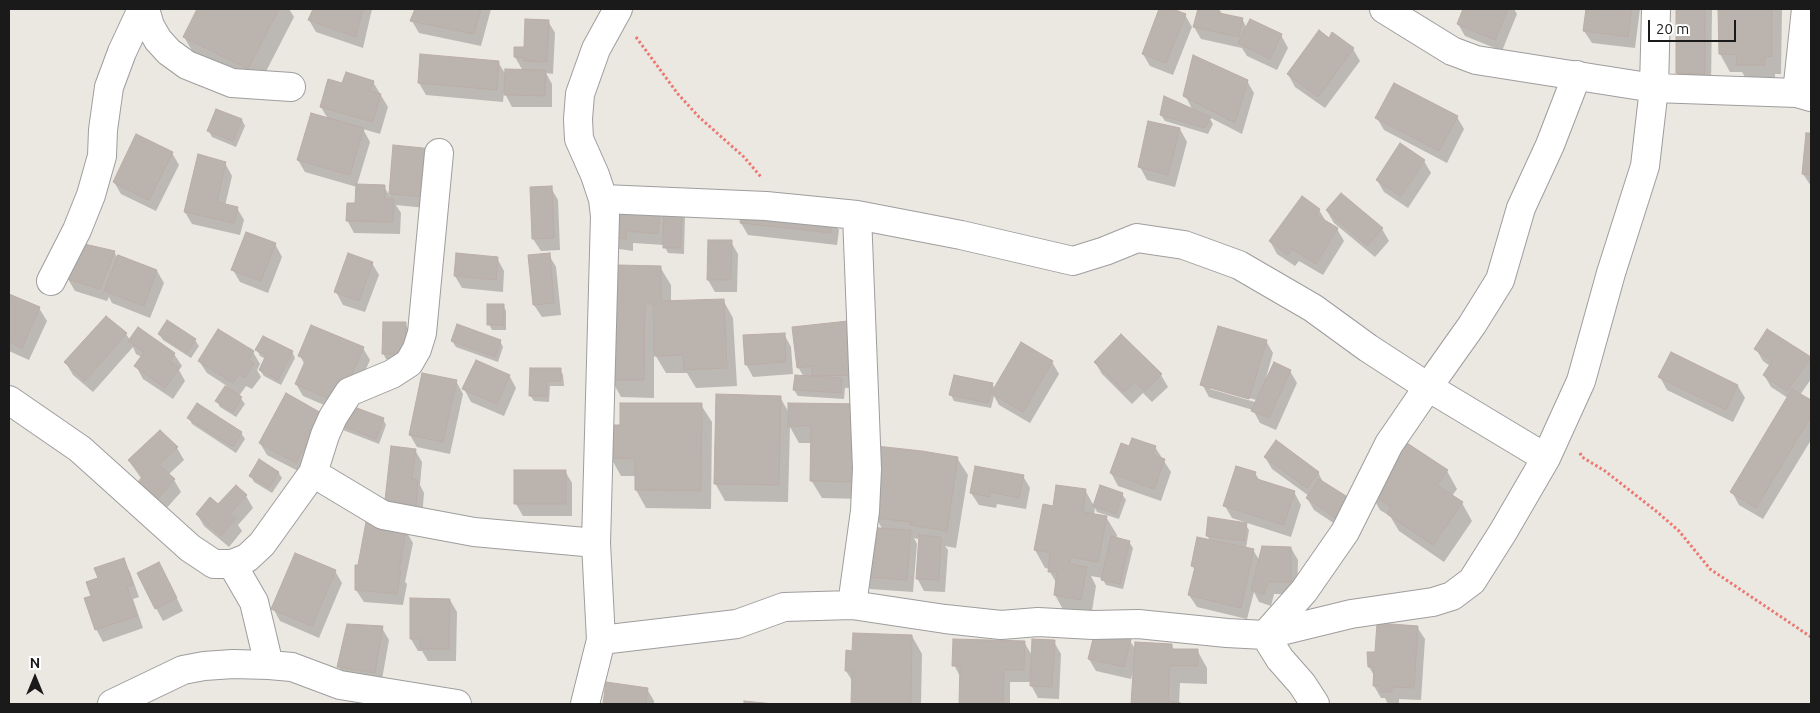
<!DOCTYPE html>
<style>
body{margin:0}
#map{position:relative;width:1820px;height:713px;overflow:hidden;background:#ebe7e1;font-family:Ubuntu,sans-serif}
canvas{display:block}
.frame{position:absolute;inset:0;border:10px solid #1a1a1a;pointer-events:none}
.north{position:absolute;left:10px;top:653px;width:50px;height:50px;-webkit-text-stroke:4px #fff;paint-order:stroke;rotate:0deg;font-size:14px;font-weight:700;line-height:20px;text-align:center;color:#1a1a1a}
.north::after{content:'';display:block;margin:auto;width:18px;height:22px;background:#1a1a1a;clip-path:polygon(50% 0,100% 100%,50% 72%,0 100%)}
.scale{position:absolute;left:1648px;top:20px;width:88px;height:22px;box-sizing:border-box;border:2px solid #1a1a1a;border-top:0;padding-left:6px;font-size:15px;line-height:18px;white-space:nowrap;color:#1a1a1a;-webkit-text-stroke:4px #fff;paint-order:stroke}
</style>
<div id="map">
<canvas width="1820" height="713"></canvas>
<div class="frame"></div>
<div class="north">N</div>
<div class="scale">20 m</div>
</div>
<script>
const ctx = document.querySelector('canvas').getContext('2d');
ctx.lineJoin = 'round';
function paint(path, color) {
  ctx.fillStyle = color;
  ctx.fill(path, 'evenodd');
}
function poly(rows) {
  const path = new Path2D();
  for (const r of rows) {
    path.moveTo(r[0], r[1]);
    for (let i = 2; i < r.length; i += 2) path.lineTo(r[i], r[i + 1]);
  }
  return path;
}
function stroke(path, color, width, dash) {
  ctx.strokeStyle = color;
  ctx.lineWidth = width;
  ctx.lineCap = dash ? 'butt' : 'round';
  ctx.setLineDash(dash || []);
  ctx.stroke(path);
}
paint(poly([
 [198,9,289,9,294,17,258,87,194,54,184,37],
 [314,9,372,9,363,48,316,32,309,20],
 [417,9,491,9,481,46,419,33,412,21],
 [1160,9,1169,9,1185,15,1192,27,1173,75,1150,66,1143,54],
 [1199,9,1219,9,1222,14,1242,19,1247,28,1281,35,1288,48,1277,70,1247,56,1242,48,1201,39,1194,27],
 [1464,9,1514,9,1517,14,1502,51,1465,36,1458,24],
 [1587,9,1640,9,1635,48,1592,43,1584,31],
 [1678,9,1712,9,1711,86,1684,85,1677,73],
 [1720,9,1782,9,1781,74,1775,74,1775,83,1748,82,1742,72,1730,72,1720,54],
 [548,21,555,33,553,74,546,73,552,84,552,107,512,107,504,92,503,102,426,95,419,83,421,55,498,62,506,75,523,71,515,57,525,49],
 [1329,39,1353,49,1360,61,1325,108,1295,87,1288,74],
 [1247,81,1254,93,1242,134,1209,117,1213,124,1208,134,1165,121,1161,115,1193,111,1185,95],
 [373,82,388,107,380,134,363,129,370,142,357,185,384,187,390,196,394,147,436,209,396,205,401,213,400,234,354,233,347,220,356,204,357,187,305,172,298,160,328,119,321,107,343,84],
 [1457,117,1464,129,1447,163,1384,130,1377,118],
 [242,120,245,126,236,147,212,137,209,131],
 [1149,123,1180,129,1187,142,1175,187,1147,180,1140,167],
 [1807,134,1811,134,1811,186,1803,174],
 [172,153,179,165,156,211,121,194,114,182],
 [1424,161,1431,173,1408,208,1384,192,1377,180],
 [225,163,232,176,225,206,237,208,244,220,240,235,192,224,185,212],
 [532,188,551,188,558,200,560,250,541,251,533,239],
 [1302,198,1319,210,1327,223,1337,229,1344,241,1323,275,1299,261,1295,266,1277,254,1270,241],
 [659,208,665,217,685,214,684,254,668,253,664,245,633,243,633,251,619,249,612,237],
 [743,208,831,218,839,230,837,245,748,235,741,223],
 [1327,211,1382,229,1389,241,1375,257,1334,223],
 [731,242,738,254,737,292,715,292,708,280],
 [275,244,282,257,268,293,240,282,233,270],
 [114,252,118,258,157,271,164,283,150,318,112,303,109,297,107,301,75,291,68,279],
 [549,255,556,267,561,315,542,317,534,305],
 [497,258,504,271,503,292,462,288,455,276],
 [372,263,379,275,365,312,343,305,336,292],
 [660,267,671,285,671,302,723,300,733,318,737,386,696,388,687,373,666,373,654,353,654,398,621,397,611,379],
 [9,295,39,308,47,321,29,360,9,351],
 [503,305,506,311,506,330,492,330,489,324],
 [106,317,126,334,130,340,138,329,174,354,182,366,179,370,185,381,173,399,143,379,136,366,142,357,136,354,133,347,93,392,73,375,66,363],
 [405,324,409,330,408,360,386,359,383,353],
 [794,328,864,387,845,388,844,399,798,396,794,390,796,376,804,377,798,367],
 [159,334,195,340,199,346,191,358,163,340],
 [784,334,791,347,793,374,753,377,746,364],
 [452,341,500,341,503,347,498,362,456,347],
 [1266,341,1273,353,1266,378,1290,371,1297,383,1276,430,1260,423,1253,410,1209,397,1202,384],
 [1210,386,1256,400,1255,402,1210,389],
 [363,348,370,360,349,407,383,419,386,425,379,444,343,430,339,424,343,413,303,396,296,384,305,365,300,356],
 [1756,349,1810,358,1811,360,1811,379,1800,395,1811,401,1811,440,1763,519,1739,505,1732,492,1788,398,1771,387,1764,375,1770,366,1763,361],
 [257,350,292,352,295,358,281,385,264,376,260,370,266,359,260,356],
 [253,352,260,364,257,370,261,377,252,389,246,386,239,396,245,404,236,417,220,407,217,401,227,386,207,373,199,361],
 [1052,362,1059,374,1030,423,999,405,994,396,991,408,954,401,951,395,992,384,995,389],
 [1095,362,1161,375,1168,387,1152,402,1143,393,1132,404,1102,374],
 [560,369,563,375,564,386,550,386,549,402,534,401,530,395],
 [509,375,516,388,504,416,471,402,464,389],
 [1660,377,1738,386,1745,398,1733,422,1667,390],
 [456,381,463,394,450,454,417,447,410,435],
 [780,397,789,413,859,405,863,499,822,498,811,480,812,443,799,443,790,427,788,502,725,501,715,483],
 [197,405,241,433,245,439,236,453,192,424,189,418],
 [701,405,712,422,711,509,646,508,636,490,636,476,621,476,611,458,622,426],
 [322,415,304,474,267,455,260,443],
 [1155,447,1171,472,1161,501,1118,486,1111,473,1130,448],
 [177,448,184,460,168,475,174,480,181,492,164,511,129,461],
 [415,450,422,462,420,485,424,493,422,518,392,521],
 [1265,457,1318,472,1347,532,1314,510,1307,498,1309,496,1272,469],
 [957,458,968,475,956,548,945,546,948,550,945,592,924,591,917,578,920,537,918,537,918,539,914,538,917,544,913,592,870,589,863,576,883,530,876,518],
 [565,471,572,483,572,516,523,516,516,504],
 [1447,471,1457,489,1452,496,1462,503,1472,521,1444,562,1399,531,1390,516,1380,510,1370,492],
 [278,472,282,478,272,493,254,482,251,476],
 [1255,473,1260,481,1294,492,1301,505,1291,537,1232,518,1225,506],
 [1023,476,1030,488,1026,509,997,504,996,508,979,505,971,493],
 [1085,490,1094,506,1122,494,1126,500,1119,519,1097,512,1095,508,1094,515,1106,517,1117,535,1116,539,1129,542,1133,548,1123,589,1106,585,1102,578,1091,576,1096,586,1091,617,1065,613,1055,595,1057,584,1050,572,1050,569,1045,568,1035,550,1054,507],
 [246,496,253,508,238,525,242,531,229,547,204,526,197,514],
 [1245,524,1249,530,1246,548,1253,550,1260,561,1291,548,1298,560,1297,594,1274,594,1271,606,1259,602,1254,592,1247,619,1197,607,1189,595,1195,571,1192,565,1210,541,1207,535],
 [406,531,413,543,405,582,407,584,403,605,364,602,356,590,359,567],
 [123,559,130,572,139,597,133,599,143,628,103,642,96,629,93,596,99,578],
 [335,571,342,583,319,638,280,621,273,608],
 [166,576,183,611,163,621,156,608],
 [450,600,457,612,456,661,428,661,422,651,418,651,411,639],
 [1417,627,1425,639,1421,700,1399,699,1399,704,1388,704,1385,698,1381,698,1374,686,1375,677,1369,667,1368,653,1376,653],
 [382,628,389,640,381,685,346,679,339,667],
 [912,636,922,654,921,704,852,704,853,682,846,671,854,652],
 [1130,641,1136,650,1171,645,1174,650,1197,650,1207,668,1207,684,1180,683,1179,704,1180,704,1132,704,1134,672,1133,672,1131,679,1096,671,1089,659],
 [1024,642,1033,657,1054,642,1061,654,1059,699,1038,698,1031,685,1031,682,1010,682,1010,704,960,704,961,678,954,665],
 [607,683,647,689,654,701,654,704,604,704]
]), '#0003');
const building = poly([
 [197,9,279,9,248,69,183,37,197,9],
 [313,9,363,9,356,37,308,20,313,9],
 [415,9,481,9,474,34,410,21,415,9],
 [1159,9,1173,9,1186,14,1166,63,1142,54,1159,9],
 [1198,9,1218,9,1219,13,1243,18,1239,37,1193,27,1198,9],
 [1463,9,1508,9,1495,40,1457,24,1463,9],
 [1586,9,1632,9,1628,37,1583,31,1586,9],
 [1676,9,1705,9,1705,74,1676,73,1676,9],
 [1718,9,1772,9,1772,57,1765,56,1765,65,1736,65,1737,55,1719,54,1718,9],
 [525,19,549,20,547,62,524,61,524,58,514,57,514,47,524,47,525,19],
 [1250,19,1282,34,1270,59,1238,43,1250,19],
 [1319,30,1329,38,1332,32,1354,48,1318,97,1287,74,1319,30],
 [420,54,499,61,497,90,418,83,420,54],
 [1193,55,1248,80,1235,123,1183,96,1193,55],
 [505,69,546,70,545,96,504,95,505,69],
 [346,72,374,81,370,91,381,94,373,122,320,107,328,79,342,83,346,72],
 [1394,83,1458,116,1439,151,1375,118,1394,83],
 [1164,96,1211,117,1205,128,1160,115,1164,96],
 [216,109,242,119,233,141,207,131,216,109],
 [311,113,364,128,350,175,297,160,311,113],
 [1148,121,1180,128,1168,175,1138,167,1148,121],
 [1806,133,1811,133,1811,175,1802,174,1806,133],
 [136,134,173,152,149,200,113,182,136,134],
 [1400,143,1425,160,1401,196,1376,180,1400,143],
 [393,145,433,149,429,197,389,194,393,145],
 [198,154,226,162,217,202,238,207,234,223,184,212,198,154],
 [356,184,385,185,385,199,394,199,393,222,346,221,347,203,355,203,356,184],
 [552,186,554,238,532,239,530,187,552,186],
 [1341,193,1383,228,1367,246,1326,210,1341,193],
 [1302,196,1320,209,1316,215,1338,228,1316,264,1292,249,1288,255,1269,241,1302,196],
 [614,203,660,207,658,234,627,231,626,239,611,237,614,203],
 [664,207,682,207,681,248,663,248,664,207],
 [742,207,832,217,831,233,740,223,742,207],
 [246,232,276,243,261,281,231,270,246,232],
 [708,240,732,240,731,280,707,280,708,240],
 [80,243,115,251,100,289,67,279,80,243],
 [348,253,373,262,359,301,334,292,348,253],
 [456,253,498,257,496,280,454,276,456,253],
 [550,253,554,303,533,305,528,255,550,253],
 [118,255,157,270,144,306,104,291,118,255],
 [616,265,661,266,661,301,724,299,727,368,684,370,683,355,654,356,653,304,645,304,644,380,610,380,616,265],
 [9,294,40,307,22,348,9,342,9,294],
 [487,304,504,304,504,325,487,325,487,304],
 [106,316,127,333,85,381,64,362,106,316],
 [167,320,196,339,187,353,158,334,167,320],
 [848,321,858,375,812,376,812,366,797,368,792,327,848,321],
 [383,322,406,322,405,354,382,354,383,322],
 [457,324,501,340,495,357,451,341,457,324],
 [311,325,364,347,339,403,295,384,306,359,298,356,311,325],
 [1218,326,1267,340,1249,399,1200,385,1218,326],
 [138,327,175,353,170,361,179,368,165,388,134,366,144,352,128,341,138,327],
 [218,329,254,351,248,360,254,363,245,378,239,374,233,383,198,361,218,329],
 [1767,329,1811,357,1787,391,1763,375,1772,361,1754,349,1767,329],
 [785,333,786,362,745,365,743,335,785,333],
 [1121,334,1162,374,1145,391,1135,382,1124,392,1094,362,1121,334],
 [263,336,293,351,278,380,259,370,266,355,255,350,263,336],
 [1021,342,1053,361,1023,412,991,393,1021,342],
 [1671,352,1738,385,1726,410,1658,377,1671,352],
 [476,360,510,375,497,404,462,389,476,360],
 [1274,362,1291,370,1269,418,1251,411,1274,362],
 [530,368,561,368,561,381,547,381,547,396,529,396,530,368],
 [422,373,457,380,443,442,409,435,422,373],
 [795,375,842,378,841,393,793,390,795,375],
 [954,375,993,383,988,403,949,395,954,375],
 [225,386,242,397,233,412,215,401,225,386],
 [1792,389,1811,400,1811,416,1756,508,1730,492,1792,389],
 [286,393,323,414,296,463,259,443,286,393],
 [716,394,781,396,779,485,714,484,716,394],
 [197,403,242,432,233,447,187,418,197,403],
 [620,403,702,403,701,491,635,490,635,459,610,458,610,425,620,425,620,403],
 [788,403,860,404,853,482,810,481,811,426,788,426,788,403],
 [346,404,384,418,376,439,338,424,346,404],
 [160,430,178,447,159,465,175,479,157,500,137,483,143,476,128,460,160,430],
 [1132,438,1156,446,1153,455,1165,459,1154,489,1110,473,1121,443,1129,446,1132,438],
 [1276,440,1319,472,1307,488,1264,457,1276,440],
 [1404,441,1448,470,1437,485,1463,502,1433,545,1387,514,1391,507,1369,492,1404,441],
 [391,446,416,449,412,479,418,480,416,506,409,505,408,512,384,509,391,446],
 [876,446,922,451,958,457,947,531,910,525,911,522,875,518,876,446],
 [259,459,279,472,269,488,249,476,259,459],
 [975,466,1024,475,1019,498,990,492,990,497,970,493,975,466],
 [1236,466,1256,472,1254,478,1295,491,1284,525,1223,506,1236,466],
 [514,470,566,470,566,504,514,504,514,470],
 [1319,479,1354,501,1340,521,1306,498,1319,479],
 [236,485,247,495,230,514,236,518,221,536,196,514,210,497,218,504,236,485],
 [1056,485,1086,489,1083,512,1107,516,1098,562,1070,557,1070,564,1087,567,1081,600,1054,595,1057,572,1048,572,1050,553,1034,550,1043,504,1053,506,1056,485],
 [1100,485,1123,493,1116,514,1093,506,1100,485],
 [1208,517,1247,523,1244,541,1206,536,1208,517],
 [366,522,406,529,399,571,401,571,397,594,355,590,355,565,358,565,366,522],
 [865,527,911,530,907,580,862,577,865,527],
 [919,535,941,537,939,580,916,579,919,535],
 [1111,536,1130,541,1120,584,1101,580,1111,536],
 [1197,537,1254,549,1241,608,1188,595,1195,567,1191,566,1197,537],
 [1262,546,1291,547,1291,582,1268,582,1264,594,1251,590,1262,546],
 [295,553,336,570,312,626,271,609,295,553],
 [124,558,133,585,127,587,137,616,95,630,84,598,91,596,86,582,98,578,94,568,124,558],
 [159,562,177,598,155,609,137,573,159,562],
 [410,598,450,599,449,649,420,649,420,639,410,639,410,598],
 [1377,623,1418,626,1414,688,1392,687,1392,692,1380,692,1380,686,1373,686,1374,667,1368,667,1367,652,1375,652,1377,623],
 [347,624,383,626,375,673,337,667,347,624],
 [1095,631,1131,639,1124,667,1088,659,1095,631],
 [853,633,912,635,911,704,851,704,852,671,845,671,846,650,852,651,853,633],
 [953,639,1025,641,1024,670,1004,670,1003,704,959,704,960,666,952,666,953,639],
 [1032,639,1055,640,1052,687,1030,686,1032,639],
 [1135,642,1172,644,1172,649,1198,649,1198,666,1170,666,1168,701,1181,703,1181,704,1131,704,1135,642],
 [606,682,648,688,646,704,603,704,606,682],
 [744,701,774,704,744,704,744,701]
]);
paint(building, '#bbb3ae');
stroke(building, '#bbada5', 1);
const street = poly([
 [145,9,150,26,158,40,169,52,187,65,232,83,291,87],
 [1384,9,1452,51,1476,60,1654,88,1797,93,1811,97],
 [1797,93,1806,9],
 [603,199,766,206,857,215,961,235,1073,261,1105,251,1137,238,1184,245,1239,265,1313,308,1368,348,1428,387,1389,444,1345,532,1304,591,1265,635,1227,633,1138,624,1093,625,1038,622,1001,625,945,619,852,605,784,607,737,624,601,640,596,543,605,216,603,199,595,175,579,139,578,119,580,94,596,49,618,9],
 [51,281,77,230,91,195,102,156,103,130,109,87,122,52,142,9],
 [9,400,80,449,190,548,214,564,232,564,247,558,262,544,313,473,325,435,333,417,349,392,392,374,409,363,417,349,422,333,439,153],
 [1546,458,1581,381,1611,273,1645,166,1654,88,1656,9],
 [313,473,383,515,474,532,596,543],
 [232,564,254,602,269,665],
 [852,605,865,511,867,469,857,215],
 [112,704,183,670,204,666,233,664,269,665,292,667,340,685,457,704],
 [585,704,601,640],
 [1315,704,1302,684,1280,659,1265,635,1351,614,1433,602,1452,596,1472,581,1503,532,1546,458,1428,387,1472,325,1500,280,1521,208,1550,145,1577,75]
]);
stroke(street, '#9e9e9e', 30);
stroke(poly([
 [636,37,678,94,699,117,744,157,761,177],
 [1580,453,1582,457,1605,471,1656,511,1679,531,1710,569,1811,637]
]), '#eb7871', 3, [2.5, 2.5]);
stroke(street, '#fff', 28);
</script>
